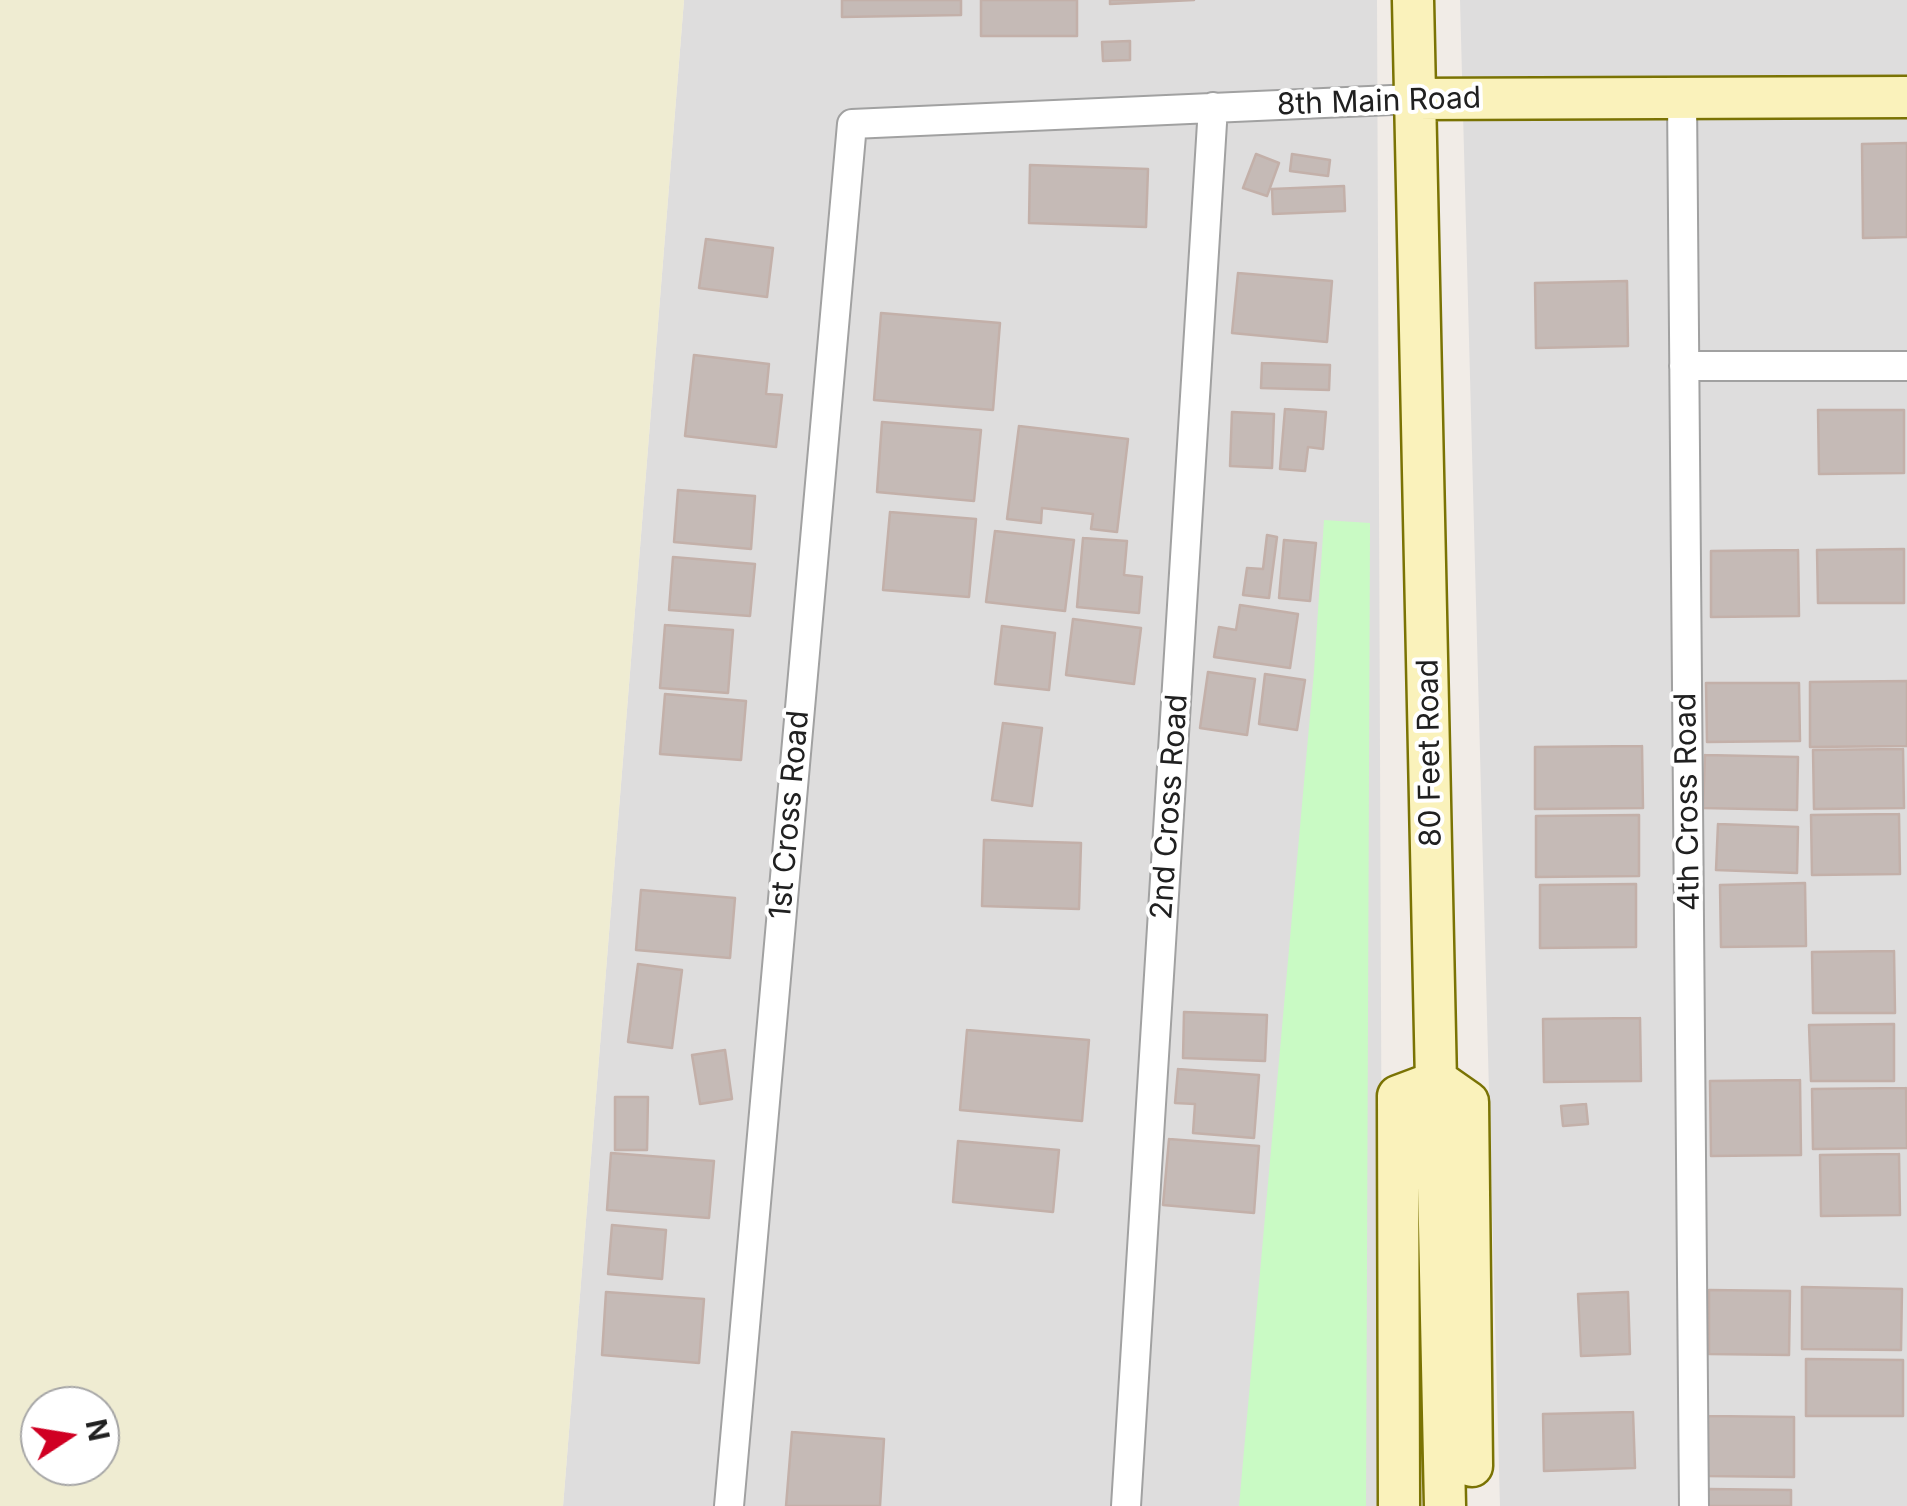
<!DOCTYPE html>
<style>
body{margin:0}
#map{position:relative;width:1907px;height:1506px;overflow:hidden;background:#f1ece7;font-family:Inter,sans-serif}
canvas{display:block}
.north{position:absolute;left:20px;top:1386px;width:100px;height:100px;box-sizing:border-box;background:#fff;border:2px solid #a6a6a6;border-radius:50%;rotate:78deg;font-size:28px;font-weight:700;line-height:40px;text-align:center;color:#202020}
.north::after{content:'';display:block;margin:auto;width:35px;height:45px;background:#d00023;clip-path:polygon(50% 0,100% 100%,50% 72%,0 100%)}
</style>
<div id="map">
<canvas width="1907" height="1506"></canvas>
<div class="north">N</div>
</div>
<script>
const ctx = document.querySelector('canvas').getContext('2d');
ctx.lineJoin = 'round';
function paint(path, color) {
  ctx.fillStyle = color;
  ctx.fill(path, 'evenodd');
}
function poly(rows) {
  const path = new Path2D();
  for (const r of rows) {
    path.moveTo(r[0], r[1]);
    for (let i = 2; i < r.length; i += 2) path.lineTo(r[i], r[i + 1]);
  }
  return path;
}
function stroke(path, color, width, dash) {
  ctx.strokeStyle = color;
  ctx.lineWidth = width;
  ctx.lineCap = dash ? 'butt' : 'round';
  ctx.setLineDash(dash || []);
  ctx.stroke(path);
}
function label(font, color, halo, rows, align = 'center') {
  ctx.font = font + ' Inter,sans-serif';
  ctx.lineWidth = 8;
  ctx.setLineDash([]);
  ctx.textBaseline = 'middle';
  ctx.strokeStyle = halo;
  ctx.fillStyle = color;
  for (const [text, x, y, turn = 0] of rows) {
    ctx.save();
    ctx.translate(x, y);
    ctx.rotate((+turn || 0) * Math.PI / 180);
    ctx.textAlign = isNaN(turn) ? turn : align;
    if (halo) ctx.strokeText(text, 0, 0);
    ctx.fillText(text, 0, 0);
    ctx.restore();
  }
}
paint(poly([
 [684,0,1377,0,1383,1506,563,1506],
 [1460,0,1907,0,1907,1506,1500,1506]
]), '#dedddd');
paint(poly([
 [0,0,684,0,563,1506,0,1506],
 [40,1406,100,1406,100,1466,40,1466]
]), '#efecd2');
paint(poly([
 [1324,520,1370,523,1366,1506,1239,1506,1314,671]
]), '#c9fac4');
const building = poly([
 [842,0,961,0,961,15,842,17,842,0],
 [981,0,1077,0,1077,36,981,36,981,0],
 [1110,0,1194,0,1110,4,1110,0],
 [1130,41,1130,60,1103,61,1102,42,1130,41],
 [1907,143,1907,237,1863,238,1862,144,1907,143],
 [1256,154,1279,163,1267,196,1243,188,1256,154],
 [1292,154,1330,160,1328,176,1290,171,1292,154],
 [1030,165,1148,169,1146,227,1029,223,1030,165],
 [1344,186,1345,211,1273,214,1272,189,1344,186],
 [706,239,773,248,767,297,699,288,706,239],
 [1238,273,1332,281,1327,342,1232,333,1238,273],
 [1627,281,1628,346,1536,348,1535,283,1627,281],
 [881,313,1000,323,993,410,874,400,881,313],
 [694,355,769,364,766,394,782,395,776,447,685,436,694,355],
 [1262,363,1330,365,1329,390,1261,388,1262,363],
 [1285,409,1326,412,1323,449,1308,447,1305,471,1280,469,1285,409],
 [1818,410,1904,410,1904,473,1819,474,1818,410],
 [1232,412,1274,414,1272,468,1230,466,1232,412],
 [882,422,981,430,974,501,877,492,882,422],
 [1019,426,1128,439,1117,532,1091,529,1093,514,1042,508,1041,523,1007,519,1019,426],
 [678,490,755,496,751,549,674,542,678,490],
 [890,512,976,519,969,597,883,590,890,512],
 [995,531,1074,540,1065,611,986,602,995,531],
 [1267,535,1277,537,1269,598,1243,595,1247,568,1263,569,1267,535],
 [1083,538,1127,541,1124,575,1142,577,1139,613,1077,607,1083,538],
 [1284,540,1316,543,1310,601,1279,598,1284,540],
 [1904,549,1904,603,1818,603,1817,550,1904,549],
 [1798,550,1799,616,1711,617,1711,551,1798,550],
 [673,557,755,564,750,616,669,610,673,557],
 [1240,605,1298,614,1290,668,1214,657,1219,627,1236,630,1240,605],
 [1073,619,1141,628,1134,684,1066,675,1073,619],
 [665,625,733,630,728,693,660,688,665,625],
 [1002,626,1055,633,1049,690,995,684,1002,626],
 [1208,672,1255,679,1247,735,1200,728,1208,672],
 [1265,674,1305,680,1297,730,1259,724,1265,674],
 [1907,681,1907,746,1810,747,1810,682,1907,681],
 [1706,683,1799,683,1800,741,1707,742,1706,683],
 [665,694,746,701,741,760,660,754,665,694],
 [1003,723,1042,728,1032,806,992,800,1003,723],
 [1642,746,1643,808,1535,809,1535,747,1642,746],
 [1903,749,1904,808,1814,809,1813,750,1903,749],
 [1705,755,1798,757,1797,810,1703,808,1705,755],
 [1899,814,1900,874,1812,875,1811,815,1899,814],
 [1639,815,1639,876,1536,877,1536,816,1639,815],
 [1718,824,1798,827,1797,873,1716,870,1718,824],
 [984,840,1081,843,1079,909,982,906,984,840],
 [1805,883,1806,946,1721,947,1720,885,1805,883],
 [1636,884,1636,947,1540,948,1540,885,1636,884],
 [641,890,735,898,730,958,636,950,641,890],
 [1894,951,1895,1013,1813,1013,1812,952,1894,951],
 [638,964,682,970,672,1048,628,1042,638,964],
 [1184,1012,1267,1015,1265,1061,1183,1058,1184,1012],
 [1640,1018,1641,1081,1544,1082,1543,1019,1640,1018],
 [1894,1024,1894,1081,1811,1081,1809,1025,1894,1024],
 [967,1030,1089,1040,1082,1121,960,1110,967,1030],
 [725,1050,732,1099,700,1104,692,1055,725,1050],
 [1178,1069,1259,1075,1254,1138,1193,1133,1195,1104,1175,1103,1178,1069],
 [1800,1080,1801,1155,1711,1156,1710,1081,1800,1080],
 [1906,1088,1907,1148,1813,1149,1812,1089,1906,1088],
 [615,1097,648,1097,647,1150,615,1150,615,1097],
 [1586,1104,1588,1124,1563,1126,1561,1106,1586,1104],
 [1169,1139,1259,1146,1254,1213,1163,1205,1169,1139],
 [958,1141,1059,1150,1053,1212,953,1202,958,1141],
 [611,1153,714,1161,709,1218,607,1210,611,1153],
 [1899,1154,1900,1215,1821,1216,1820,1155,1899,1154],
 [612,1225,666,1230,662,1279,608,1274,612,1225],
 [1802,1287,1902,1289,1901,1350,1802,1349,1802,1287],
 [1709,1290,1790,1291,1789,1355,1709,1354,1709,1290],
 [606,1292,704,1299,699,1363,602,1355,606,1292],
 [1628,1292,1630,1354,1581,1356,1578,1294,1628,1292],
 [1806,1359,1903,1360,1903,1416,1806,1416,1806,1359],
 [1633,1412,1635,1468,1544,1471,1543,1414,1633,1412],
 [1707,1416,1794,1417,1794,1477,1706,1476,1707,1416],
 [792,1432,884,1439,880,1506,786,1506,792,1432],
 [1707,1489,1791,1490,1791,1506,1707,1506,1707,1489]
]);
paint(building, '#c5bab6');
stroke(building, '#c3b0a9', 2.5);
const street = poly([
 [1682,98,1694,1506],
 [1684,366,1907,366],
 [729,1506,852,124,1414,99],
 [1126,1506,1213,107]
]);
const secondary = poly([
 [1413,0,1445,1506],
 [1414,99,1907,97],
 [1438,1081,1468,1102,1472,1466],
 [1399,1506,1398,1096,1438,1081]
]);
stroke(street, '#a1a1a1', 32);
stroke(secondary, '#7a7304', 45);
stroke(street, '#fff', 28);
stroke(secondary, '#faf2bb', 40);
label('30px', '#202020', '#fff', [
 ["8th Main Road",1379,102,-2],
 ["80 Feet Road",1430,753,-91],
 ["4th Cross Road",1688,802,-91],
 ["2nd Cross Road",1170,807,-86],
 ["1st Cross Road",790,815,-85]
]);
</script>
